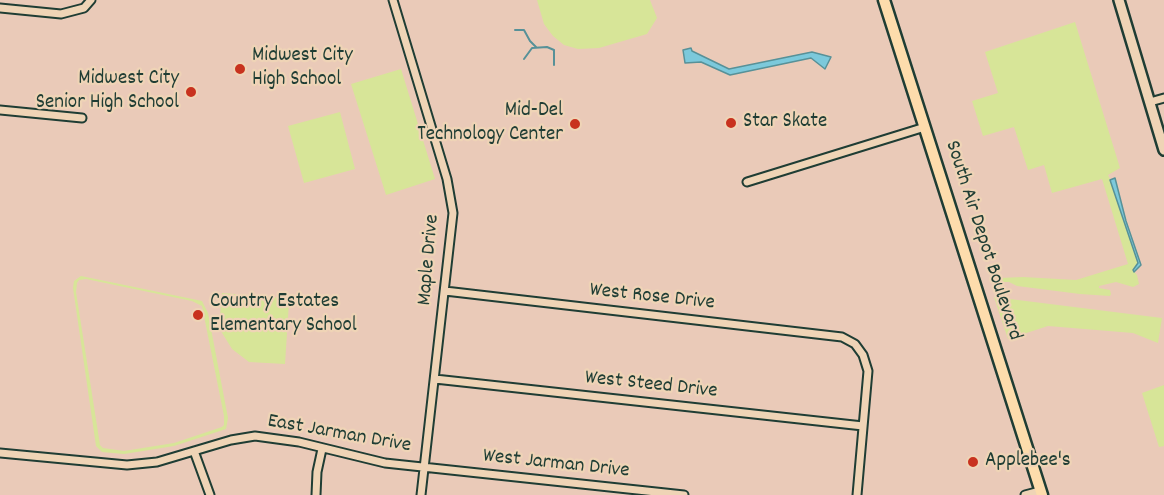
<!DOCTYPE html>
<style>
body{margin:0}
canvas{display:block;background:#eacab8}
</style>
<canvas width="1164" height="495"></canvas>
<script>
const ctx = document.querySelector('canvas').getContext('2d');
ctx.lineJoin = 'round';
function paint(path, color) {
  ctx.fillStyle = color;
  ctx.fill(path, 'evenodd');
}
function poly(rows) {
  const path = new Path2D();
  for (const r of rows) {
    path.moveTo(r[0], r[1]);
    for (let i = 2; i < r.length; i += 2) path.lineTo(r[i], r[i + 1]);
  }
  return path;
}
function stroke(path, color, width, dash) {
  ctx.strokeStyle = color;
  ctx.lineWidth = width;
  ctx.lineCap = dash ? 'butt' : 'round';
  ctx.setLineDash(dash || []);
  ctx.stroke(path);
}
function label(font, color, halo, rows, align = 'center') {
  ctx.font = font + ' Dekko,sans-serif';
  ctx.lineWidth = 4.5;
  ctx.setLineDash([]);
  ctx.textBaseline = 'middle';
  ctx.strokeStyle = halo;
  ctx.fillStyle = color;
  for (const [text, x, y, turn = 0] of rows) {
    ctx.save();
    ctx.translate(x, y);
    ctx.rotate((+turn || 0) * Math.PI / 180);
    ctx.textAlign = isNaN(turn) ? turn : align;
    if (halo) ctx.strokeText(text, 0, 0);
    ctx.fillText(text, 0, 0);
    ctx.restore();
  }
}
paint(poly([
 [537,0,650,0,657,18,647,34,599,48,578,49,564,45,553,36,544,24],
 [1075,22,1120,168,1108,175,1115,189,1138,264,1133,270,1137,275,1139,284,1133,287,1116,282,1099,286,1099,288,1110,290,1111,294,1110,296,1080,294,1017,286,1009,282,996,282,995,279,999,278,1023,277,1076,280,1128,264,1102,179,1052,193,1044,165,1028,170,1014,127,983,136,972,101,998,93,985,52],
 [401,69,435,179,386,195,351,84],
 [340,112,355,169,304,183,288,126],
 [81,276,202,301,208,313,228,418,226,429,174,446,124,454,102,452,96,446,73,288,74,281],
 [86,279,192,301,202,306,224,416,224,425,222,427,174,443,124,451,103,448,100,445,76,292,77,283,79,280],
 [222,293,284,298,289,302,285,364,249,362,232,349,219,328],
 [994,297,1162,318,1158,343,1133,333,1048,326,1008,339],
 [1164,385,1164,446,1159,447,1142,393]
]), '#d7e598');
const water = poly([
 [691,48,692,51,729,69,812,52,831,57,825,69,811,58,730,75,701,62,685,63,683,50,691,48],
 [1115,178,1126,221,1141,265,1134,272,1133,270,1138,263,1110,180,1115,178]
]);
paint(water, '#7cc9db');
stroke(water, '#579198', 1.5);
stroke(poly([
 [515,30,524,30,530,41,536,47],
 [524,59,532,48,547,47,554,50,554,65]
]), '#579198', 2);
const street = poly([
 [393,0,447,179,453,213,421,495],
 [0,8,61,14,84,8,91,0],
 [1150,102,1164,98],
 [0,110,82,118],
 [747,182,925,127],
 [445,291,842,337,855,344,863,355,868,371,857,495],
 [435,379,863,426],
 [194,451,210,495],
 [0,453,127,465,157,462,231,440,255,436,299,442,385,463,684,495],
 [316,495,317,472,322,449],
 [1025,495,1040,491]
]);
const secondary = poly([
 [1119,0,1164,150]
]);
const primary = poly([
 [884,0,1042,495]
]);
stroke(street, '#1f3d34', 11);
stroke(secondary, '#1f3d34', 14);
stroke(primary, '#1f3d34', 15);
stroke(street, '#efd4b6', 7);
stroke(secondary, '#efd4b6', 9);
stroke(primary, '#fddcac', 10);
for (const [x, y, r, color] of [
 [240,69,6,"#c8321e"],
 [191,92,6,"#c8321e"],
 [731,123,6,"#c8321e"],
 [575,124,6,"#c8321e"],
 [198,315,6,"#c8321e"],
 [973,462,6,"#c8321e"]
]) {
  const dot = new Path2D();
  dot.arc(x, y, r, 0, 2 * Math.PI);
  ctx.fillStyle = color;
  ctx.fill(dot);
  stroke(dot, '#efd4b6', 2);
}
label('21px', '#1f3d34', '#efd4b6', [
 ["Midwest City",252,57],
 ["High School",252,81],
 ["Midwest City",179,80,"right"],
 ["Senior High School",179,104,"right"],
 ["Mid-Del",563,112,"right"],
 ["Technology Center",563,136,"right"],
 ["Star Skate",743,123],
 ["Country Estates",210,303],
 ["Elementary School",210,327],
 ["Applebee's",985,462]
], 'left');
label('21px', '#1f3d34', '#efd4b6', [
 ["South Air Depot Boulevard",982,241,72],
 ["Maple Drive",430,260,-85],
 ["West Rose Drive",652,298,6],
 ["West Steed Drive",651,386,6],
 ["East Jarman Drive",339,435,10],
 ["West Jarman Drive",556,465,6]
]);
</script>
